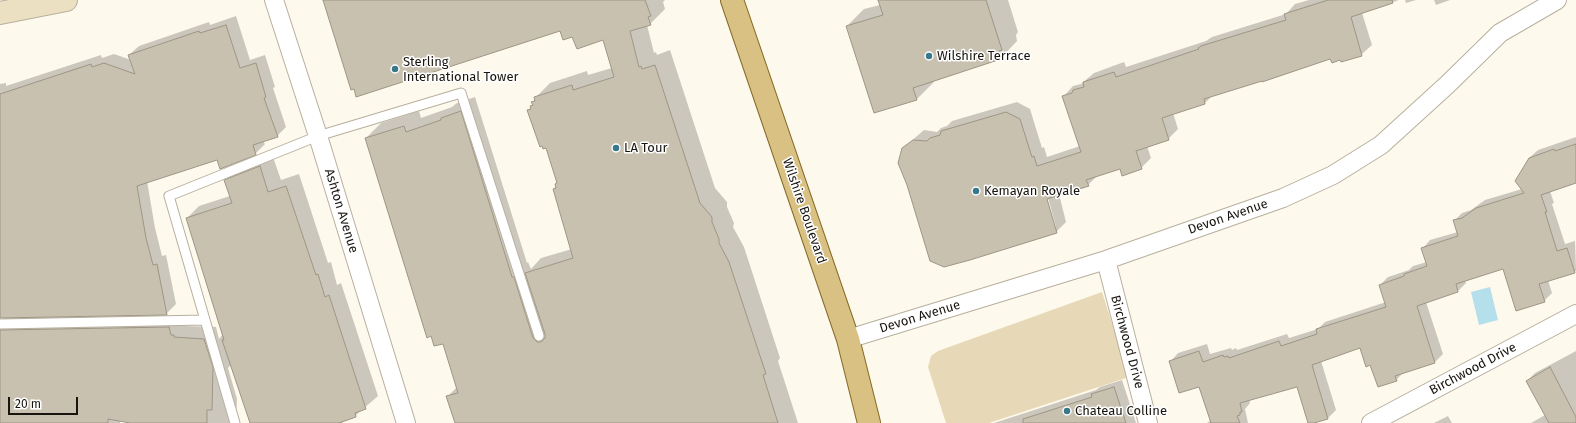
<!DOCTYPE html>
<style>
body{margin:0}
#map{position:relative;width:1576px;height:423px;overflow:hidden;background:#fef9ed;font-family:"Fira Sans",sans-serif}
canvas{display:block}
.scale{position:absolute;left:8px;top:397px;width:70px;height:18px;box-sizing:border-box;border:2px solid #18150f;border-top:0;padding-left:5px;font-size:12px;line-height:14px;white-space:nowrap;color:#18150f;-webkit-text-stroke:3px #fff;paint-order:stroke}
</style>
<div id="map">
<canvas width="1576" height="423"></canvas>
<div class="scale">20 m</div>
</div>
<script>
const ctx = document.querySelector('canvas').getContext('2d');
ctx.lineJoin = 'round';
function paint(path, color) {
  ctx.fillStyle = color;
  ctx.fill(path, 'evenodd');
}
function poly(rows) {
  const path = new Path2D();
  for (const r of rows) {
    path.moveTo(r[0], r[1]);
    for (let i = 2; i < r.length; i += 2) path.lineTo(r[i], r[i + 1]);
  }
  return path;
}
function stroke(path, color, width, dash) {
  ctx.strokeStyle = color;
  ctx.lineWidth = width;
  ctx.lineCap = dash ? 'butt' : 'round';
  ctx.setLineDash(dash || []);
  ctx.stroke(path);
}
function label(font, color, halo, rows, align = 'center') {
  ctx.font = font + ' "Fira Sans",sans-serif';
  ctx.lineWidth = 3;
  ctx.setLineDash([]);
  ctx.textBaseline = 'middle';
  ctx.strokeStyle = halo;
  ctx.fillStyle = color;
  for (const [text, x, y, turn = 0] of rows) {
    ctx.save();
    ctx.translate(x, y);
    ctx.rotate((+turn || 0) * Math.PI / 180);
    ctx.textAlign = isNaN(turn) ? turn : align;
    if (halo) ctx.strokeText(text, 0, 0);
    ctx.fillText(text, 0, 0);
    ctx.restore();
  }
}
paint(poly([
 [1102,292,1129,377,989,423,946,423,928,367,931,356,938,351]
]), '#e7d8b7');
paint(poly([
 [1490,287,1498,320,1479,325,1471,292]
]), '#b6dfec');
paint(poly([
 [326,0,665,0,663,2,665,9,650,24,647,25,654,53,656,52,657,55,670,50,715,188,727,202,727,207,734,223,733,227,744,247,780,358,778,361,798,423,456,423,447,397,457,387,444,342,366,138,381,123,419,111,421,118,452,107,457,103,475,97,527,263,528,262,531,269,541,258,572,249,554,189,558,182,547,147,528,110,531,108,535,98,550,83,587,71,588,75,612,68,603,39,573,35,561,30],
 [879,0,1008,0,1018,32,1016,35,1017,41,1001,58,933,81,934,82,917,99,875,112,847,26,864,9,880,5],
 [1309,0,1399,0,1362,13,1372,45,1361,55,1341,59,1331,58,1213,95,1205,103,1173,113,1178,129,1168,139,1147,146,1151,158,1141,168,1121,168,1098,175,1088,185,1059,194,1066,222,1056,232,902,149,924,130,937,132,941,128,947,126,952,121,1017,102,1030,109,1042,148,1044,147,1047,157,1080,146,1063,97,1073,86,1081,84,1094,73,1124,62,1126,67,1206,41,1212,37,1286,14,1295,4],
 [1045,194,1047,194,1056,227,1054,227],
 [1405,0,1416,0,1406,3],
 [1434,0,1450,0,1436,5],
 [236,16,250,60,265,55,275,87,273,88,286,127,277,136,263,141,265,144,255,154,218,159,147,181,155,228,162,256,166,255,176,304,164,316,181,315,182,324,185,324,185,326,216,327,219,339,223,334,187,218,199,206,230,196,225,181,238,168,272,154,281,180,299,174,328,263,331,262,337,285,341,283,378,396,355,416,345,420,342,423,251,423,231,365,228,368,237,399,236,423,136,423,120,420,120,423,0,423,0,322,5,317,0,317,0,84,6,83,6,86,101,55,102,58,114,54,131,60,129,55,139,46,209,22,210,25],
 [1576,137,1576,182,1550,191,1554,203,1552,204,1565,244,1575,241,1576,271,1548,280,1552,293,1544,301,1503,268,1465,280,1466,283,1458,291,1426,302,1443,354,1435,362,1404,372,1396,380,1371,364,1360,347,1321,361,1336,410,1328,418,1309,423,1297,386,1249,400,1250,403,1245,409,1248,423,1207,423,1211,420,1200,386,1171,361,1178,353,1207,344,1210,354,1231,348,1232,350,1236,348,1237,350,1287,334,1289,338,1318,329,1325,322,1386,302,1380,285,1388,277,1409,270,1413,266,1427,262,1423,248,1430,240,1458,232,1454,221,1462,213,1471,210,1485,200,1522,189,1529,158,1538,150],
 [1576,351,1576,423,1531,423,1545,415,1527,381,1535,373],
 [1122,380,1136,423,994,423,1096,390,1100,387],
 [1448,416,1452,423,1434,423]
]), '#0003');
const building = poly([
 [323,0,645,0,651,16,648,17,651,25,630,31,639,67,641,66,642,69,655,65,700,203,712,217,712,222,719,239,719,243,729,262,766,374,763,375,778,423,455,423,446,396,458,393,443,344,434,346,431,336,427,338,365,138,404,126,406,132,441,120,441,118,461,111,512,277,514,277,533,338,537,342,541,342,545,338,545,334,525,273,573,258,553,189,556,188,555,184,557,183,546,148,543,149,542,146,540,147,527,110,531,109,530,106,533,105,531,102,535,101,534,97,572,85,573,90,614,77,603,40,577,49,572,37,563,40,560,31,356,97,354,89,351,90,323,0],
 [878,0,986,0,1002,50,999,51,1001,59,913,88,917,100,874,113,846,26,883,15,878,0],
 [1328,0,1392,0,1393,3,1351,17,1362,56,1341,62,1340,60,1332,63,1330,59,1262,82,1262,81,1204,99,1205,104,1162,118,1169,140,1136,151,1142,169,1122,176,1120,169,1086,180,1089,186,1047,199,1057,233,970,260,944,267,930,261,907,185,898,163,902,148,913,140,927,141,930,138,940,135,941,131,1006,112,1020,119,1032,157,1034,156,1037,166,1081,152,1062,96,1072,93,1073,90,1084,87,1083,82,1114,72,1116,77,1199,49,1198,48,1201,46,1286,20,1284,14,1328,0],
 [226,25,240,68,256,63,266,97,264,98,278,137,253,145,256,155,220,169,217,160,137,186,146,238,153,265,157,264,167,315,0,318,0,94,91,64,92,67,104,63,135,74,128,55,199,31,200,33,226,25],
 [1576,144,1576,183,1541,195,1547,212,1545,212,1557,251,1567,248,1575,273,1539,284,1545,302,1516,311,1503,269,1456,284,1458,292,1417,306,1435,363,1395,376,1397,381,1378,387,1370,365,1366,367,1360,348,1312,365,1328,419,1314,423,1308,423,1297,387,1240,403,1242,412,1240,412,1240,415,1237,416,1240,423,1211,423,1199,387,1179,393,1169,361,1199,351,1203,362,1223,355,1224,357,1228,356,1229,358,1279,341,1281,346,1317,334,1316,329,1386,307,1379,285,1404,276,1404,274,1427,266,1421,248,1458,236,1453,220,1462,218,1476,208,1524,193,1515,181,1529,158,1554,149,1555,151,1576,144],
 [260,166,268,192,286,186,316,275,318,274,325,297,329,295,366,409,355,413,356,417,339,423,250,423,222,340,224,340,186,218,232,203,224,180,260,166],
 [169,327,171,335,174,335,174,337,204,339,213,367,212,410,207,410,207,423,130,423,108,419,108,423,0,423,0,330,169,327],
 [1550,367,1576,417,1576,423,1549,423,1526,381,1550,367],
 [1114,387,1126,423,1023,423,1023,419,1092,397,1091,394,1114,387]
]);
paint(building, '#c9c1af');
stroke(building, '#9d9584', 1);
const lane = poly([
 [0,324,205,320],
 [235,423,169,196,318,136,461,93,539,336]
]);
const street = poly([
 [274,0,318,136,406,423],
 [1106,260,1148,423],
 [848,339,1106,260,1283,198,1333,175,1381,145,1448,84,1500,33,1557,0],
 [1371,423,1576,314]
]);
const secondary = poly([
 [0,13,66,0]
]);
const primary = poly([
 [732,0,848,339,869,423]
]);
stroke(lane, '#b8b09e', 11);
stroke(street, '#b8b09e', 20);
stroke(secondary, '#b8b09e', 24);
stroke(primary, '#856a26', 24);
stroke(lane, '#fff', 9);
stroke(street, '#fff', 18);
stroke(secondary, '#ece0c2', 22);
stroke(primary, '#d9c184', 22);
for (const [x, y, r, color] of [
 [929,56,4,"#38788c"],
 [395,69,4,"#38788c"],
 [616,148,4,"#38788c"],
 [976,191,4,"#38788c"],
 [1067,411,4,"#38788c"]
]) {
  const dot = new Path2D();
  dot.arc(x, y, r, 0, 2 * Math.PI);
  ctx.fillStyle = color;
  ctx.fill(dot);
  stroke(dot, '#fff', 1.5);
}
label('13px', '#18150f', '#fff', [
 ["Wilshire Terrace",937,56],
 ["Sterling",403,62],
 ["International Tower",403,77],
 ["LA Tour",624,148],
 ["Kemayan Royale",984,191],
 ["Chateau Colline",1075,411]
], 'left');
label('13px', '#18150f', '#fff', [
 ["Ashton Avenue",341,211,73],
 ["Wilshire Boulevard",804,211,71],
 ["Devon Avenue",1228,217,-19],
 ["Devon Avenue",920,317,-17],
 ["Birchwood Drive",1127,342,75],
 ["Birchwood Drive",1473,369,-28]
]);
</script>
